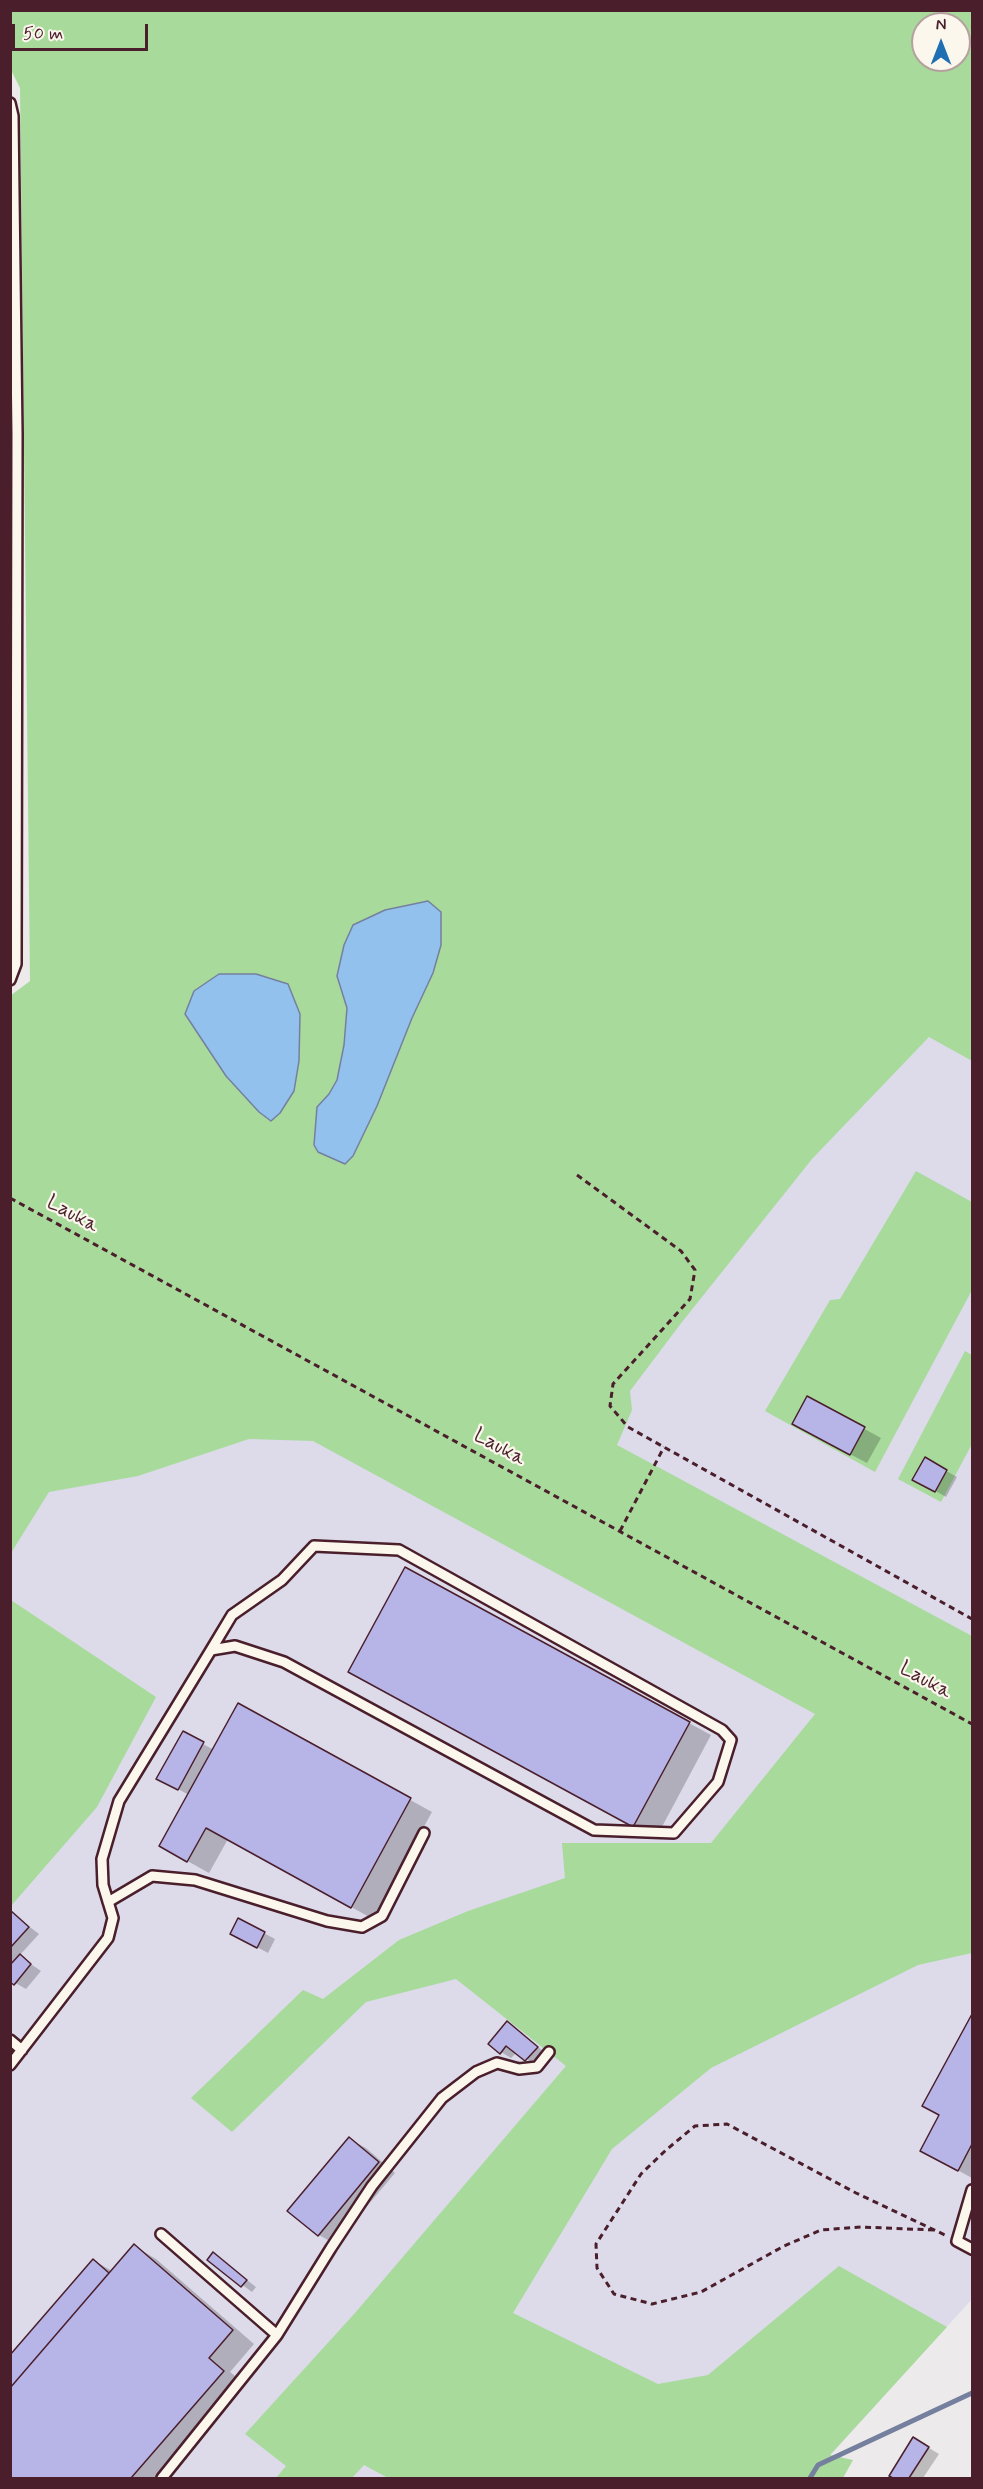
<!DOCTYPE html>
<style>
body{margin:0}
#map{position:relative;width:983px;height:2489px;overflow:hidden;background:#edeaeb;font-family:Mynerve,sans-serif}
canvas{display:block}
.frame{position:absolute;inset:0;border:12px solid #4a1f2b;pointer-events:none}
.north{position:absolute;left:911px;top:12px;width:60px;height:60px;box-sizing:border-box;background:#fbf7ec;border:2px solid #b4a19f;border-radius:50%;rotate:0deg;font-size:16px;font-weight:700;line-height:24px;text-align:center;color:#4a1f2b}
.north::after{content:'';display:block;margin:auto;width:21px;height:27px;background:#1f6fb2;clip-path:polygon(50% 0,100% 100%,50% 72%,0 100%)}
.scale{position:absolute;left:12px;top:24px;width:136px;height:27px;box-sizing:border-box;border:3px solid #4a1f2b;border-top:0;padding-left:8px;font-size:18px;line-height:21px;white-space:nowrap;color:#4a1f2b;-webkit-text-stroke:4px #fbf7ec;paint-order:stroke}
</style>
<div id="map">
<canvas width="983" height="2489"></canvas>
<div class="frame"></div>
<div class="north">N</div>
<div class="scale">50 m</div>
</div>
<script>
const ctx = document.querySelector('canvas').getContext('2d');
ctx.lineJoin = 'round';
function paint(path, color) {
  ctx.fillStyle = color;
  ctx.fill(path, 'evenodd');
}
function poly(rows) {
  const path = new Path2D();
  for (const r of rows) {
    path.moveTo(r[0], r[1]);
    for (let i = 2; i < r.length; i += 2) path.lineTo(r[i], r[i + 1]);
  }
  return path;
}
function stroke(path, color, width, dash) {
  ctx.strokeStyle = color;
  ctx.lineWidth = width;
  ctx.lineCap = dash ? 'butt' : 'round';
  ctx.setLineDash(dash || []);
  ctx.stroke(path);
}
function label(font, color, halo, rows, align = 'center') {
  ctx.font = font + ' Mynerve,sans-serif';
  ctx.lineWidth = 4.5;
  ctx.setLineDash([]);
  ctx.textBaseline = 'middle';
  ctx.strokeStyle = halo;
  ctx.fillStyle = color;
  for (const [text, x, y, turn = 0] of rows) {
    ctx.save();
    ctx.translate(x, y);
    ctx.rotate((+turn || 0) * Math.PI / 180);
    ctx.textAlign = isNaN(turn) ? turn : align;
    if (halo) ctx.strokeText(text, 0, 0);
    ctx.fillText(text, 0, 0);
    ctx.restore();
  }
}
paint(poly([
 [930,1037,972,1061,972,2299,827,2459,816,2478,11,2478,11,1751,156,1698,11,1600,10,1553,68,1461]
]), '#dddaea');
paint(poly([
 [11,11,972,11,972,1061,929,1037,812,1159,682,1322,630,1391,632,1410,617,1445,972,1636,972,1953,918,1965,711,2068,612,2149,513,2313,658,2384,708,2375,839,2266,947,2327,830,2455,853,2460,843,2478,388,2478,364,2465,352,2478,276,2478,286,2466,245,2434,355,2313,566,2066,456,1979,366,2002,232,2132,191,2098,303,1990,323,1999,399,1940,468,1911,565,1878,562,1843,711,1843,815,1714,313,1441,249,1439,138,1476,49,1492,11,1553,10,996,30,981,20,88,11,70],
 [923,24,959,24,959,60,923,60],
 [916,1171,972,1202,972,1290,875,1472,765,1411,830,1300,840,1299],
 [965,1351,972,1355,972,1444,941,1502,898,1479],
 [11,1600,156,1697,97,1807,11,1906]
]), '#a8da9c');
const water = poly([
 [428,901,441,912,441,945,433,973,412,1018,377,1106,353,1156,345,1164,318,1152,314,1145,317,1107,329,1094,337,1080,344,1045,347,1008,337,976,344,945,353,925,385,910,428,901],
 [219,974,256,974,288,984,300,1014,299,1061,294,1091,280,1113,271,1121,259,1112,226,1076,185,1014,194,991,219,974]
]);
paint(water, '#92c1ed');
stroke(water, '#75809f', 1.5);
paint(poly([
 [808,1398,881,1438,867,1463,810,1433],
 [925,1459,957,1477,946,1497,915,1479],
 [405,1569,711,1735,656,1838,371,1684],
 [239,1705,432,1812,373,1919,228,1839,209,1873,182,1858,189,1795,158,1778,183,1733,214,1750],
 [10,1912,39,1934,19,1956,41,1971,26,1989,10,1980],
 [239,1920,275,1939,268,1953,242,1939],
 [972,2017,972,2178,943,2162,941,2115,924,2106],
 [507,2023,547,2054,537,2066,517,2052,511,2058,501,2052],
 [349,2139,366,2148,395,2173,335,2244,319,2235],
 [134,2246,156,2259,254,2344,230,2372,245,2384,163,2478,10,2478,10,2357,93,2260,112,2271],
 [213,2254,256,2287,252,2292,209,2260],
 [914,2439,939,2454,923,2478,896,2478,891,2475]
]), '#0003');
stroke(poly([
 [810,2478,818,2465,972,2393]
]), '#75809f', 5);
const building = poly([
 [807,1396,865,1427,850,1455,792,1424,807,1396],
 [925,1457,947,1470,935,1492,912,1480,925,1457],
 [405,1567,690,1722,633,1827,348,1672,405,1567],
 [238,1703,411,1798,351,1908,206,1828,187,1862,159,1846,238,1703],
 [183,1731,204,1742,178,1790,156,1779,183,1731],
 [10,1910,29,1927,10,1948,10,1910],
 [238,1918,265,1932,257,1948,230,1934,238,1918],
 [20,1954,31,1964,14,1985,10,1982,10,1965,20,1954],
 [972,2014,972,2144,958,2171,920,2151,939,2115,922,2106,972,2014],
 [507,2021,538,2047,525,2061,506,2046,500,2054,488,2044,507,2021],
 [349,2137,379,2162,318,2236,287,2211,349,2137],
 [134,2244,233,2330,209,2358,224,2371,131,2478,10,2478,10,2388,134,2244],
 [213,2252,247,2280,241,2287,207,2260,213,2252],
 [93,2259,109,2273,10,2388,10,2355,93,2259],
 [913,2437,929,2447,909,2478,893,2478,889,2476,913,2437]
]);
paint(building, '#b7b5e7');
stroke(building, '#4a1f2b', 1.5);
const service = poly([
 [10,103,13,116,17,434,16,964,10,980],
 [108,1902,152,1876,195,1880,327,1921,362,1927,382,1916,424,1833],
 [10,2040,22,2050],
 [10,2065,108,1938,113,1918,103,1885,102,1859,119,1801,211,1650,232,1615,282,1580,314,1546,399,1550,722,1730,731,1740,718,1782,674,1833,594,1830,284,1662,235,1646,211,1650],
 [972,2190,957,2241,972,2249],
 [161,2234,277,2335,162,2478],
 [277,2335,331,2248,372,2186,442,2098,476,2072,497,2063,519,2069,537,2067,549,2052]
]);
stroke(service, '#4a1f2b', 14);
stroke(poly([
 [577,1175,681,1251,695,1270,690,1299,613,1384,610,1406,628,1427,972,1619],
 [10,1198,972,1724],
 [620,1531,664,1447],
 [934,2230,861,2227,821,2230,784,2246,701,2292,652,2304,614,2294,597,2268,596,2244,641,2174,666,2150,695,2126,727,2124,856,2193,945,2235]
]), '#4a1f2b', 3, [6, 4.5]);
stroke(service, '#fbf7ec', 9);
label('21px', '#4a1f2b', '#fbf7ec', [
 ["Lauka",72,1215,29],
 ["Lauka",499,1448,29],
 ["Lauka",925,1681,29]
]);
</script>
